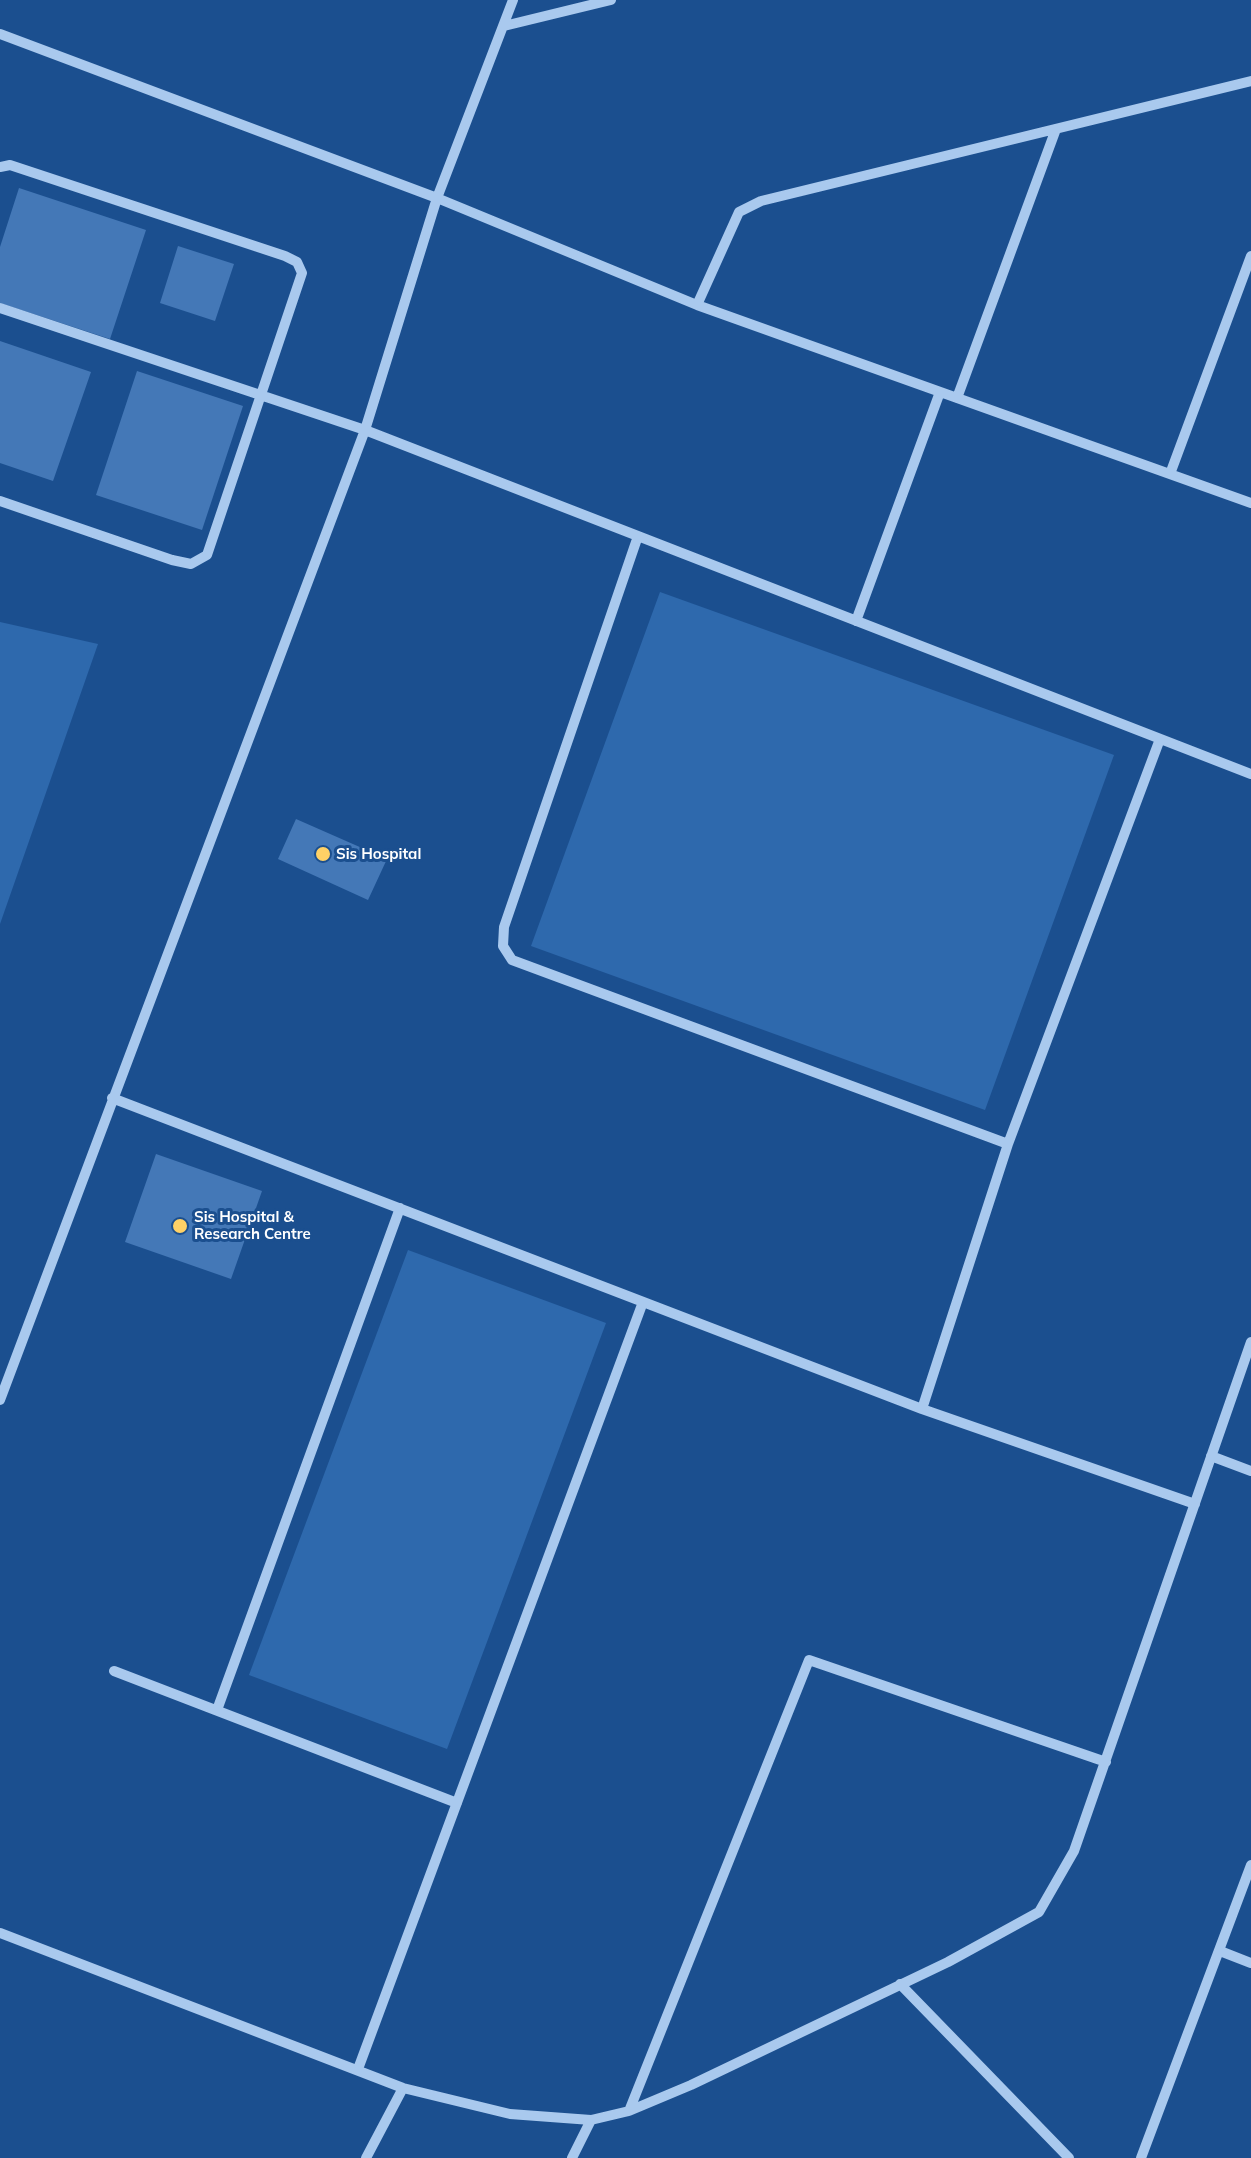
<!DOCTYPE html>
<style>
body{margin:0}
canvas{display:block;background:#1b4f8f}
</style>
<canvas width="1251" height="2158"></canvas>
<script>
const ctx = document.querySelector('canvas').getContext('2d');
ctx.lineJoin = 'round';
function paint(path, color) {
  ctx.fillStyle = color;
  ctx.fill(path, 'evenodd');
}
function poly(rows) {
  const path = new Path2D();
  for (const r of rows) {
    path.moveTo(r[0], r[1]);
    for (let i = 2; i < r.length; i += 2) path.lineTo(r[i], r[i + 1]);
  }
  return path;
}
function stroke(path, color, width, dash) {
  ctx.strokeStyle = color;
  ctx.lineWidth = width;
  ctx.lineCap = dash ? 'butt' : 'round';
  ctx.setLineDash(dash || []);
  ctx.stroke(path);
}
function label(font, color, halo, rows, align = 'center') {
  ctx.font = font + ' Mulish,sans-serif';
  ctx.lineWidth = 6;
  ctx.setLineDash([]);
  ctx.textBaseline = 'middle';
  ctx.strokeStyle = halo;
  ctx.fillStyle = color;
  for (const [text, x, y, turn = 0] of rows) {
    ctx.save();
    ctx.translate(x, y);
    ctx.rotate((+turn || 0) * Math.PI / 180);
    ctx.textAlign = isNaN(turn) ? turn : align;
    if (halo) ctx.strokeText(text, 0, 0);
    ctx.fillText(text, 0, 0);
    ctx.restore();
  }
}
paint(poly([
 [660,592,1114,755,985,1110,531,946],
 [0,622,98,644,0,924],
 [408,1250,606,1323,447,1749,249,1675]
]), '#2e69ad');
paint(poly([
 [19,188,146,230,110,339,0,303,0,247],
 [178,246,234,264,215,321,160,303],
 [0,341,91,372,53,481,0,463],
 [137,371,243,406,202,530,96,495],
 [296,819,387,859,368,900,278,859],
 [156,1154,262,1191,231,1279,125,1242]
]), '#4478b7');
stroke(poly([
 [504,26,611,0],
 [0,34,437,198,697,305,1251,503],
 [0,167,10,165,285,256,297,262,302,273,207,555,191,564,172,560,0,501],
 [697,305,739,212,761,201,1251,81],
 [0,308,365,430,1251,774],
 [957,398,1056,129],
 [1170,474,1251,256],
 [638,536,504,927,503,946,512,960,1008,1144,1160,739],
 [856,621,940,392],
 [112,1098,922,1409,1195,1504],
 [0,1400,365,430,437,198,513,0],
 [922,1409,1008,1144],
 [1211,1456,1251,1471],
 [114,1671,457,1803],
 [217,1710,400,1208],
 [0,1933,403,2088,510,2114,591,2120,629,2111,691,2085,948,1962,1039,1912,1074,1851,1251,1342],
 [1220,1951,1251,1963],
 [900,1984,1069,2158],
 [358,2069,643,1302],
 [629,2111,809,1660,1106,1762],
 [366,2158,403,2088],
 [572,2158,591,2120],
 [1141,2158,1251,1865]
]), '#a9c9ee', 10);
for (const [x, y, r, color] of [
 [323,854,8,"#ffd166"],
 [180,1226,8,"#ffd166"]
]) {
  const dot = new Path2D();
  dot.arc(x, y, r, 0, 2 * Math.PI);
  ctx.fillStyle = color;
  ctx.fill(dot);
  stroke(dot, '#1b4f8f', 2);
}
label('bold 15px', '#fff', '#1b4f8f', [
 ["Sis Hospital",336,854],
 ["Sis Hospital &",194,1217],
 ["Research Centre",194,1234]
], 'left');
</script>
